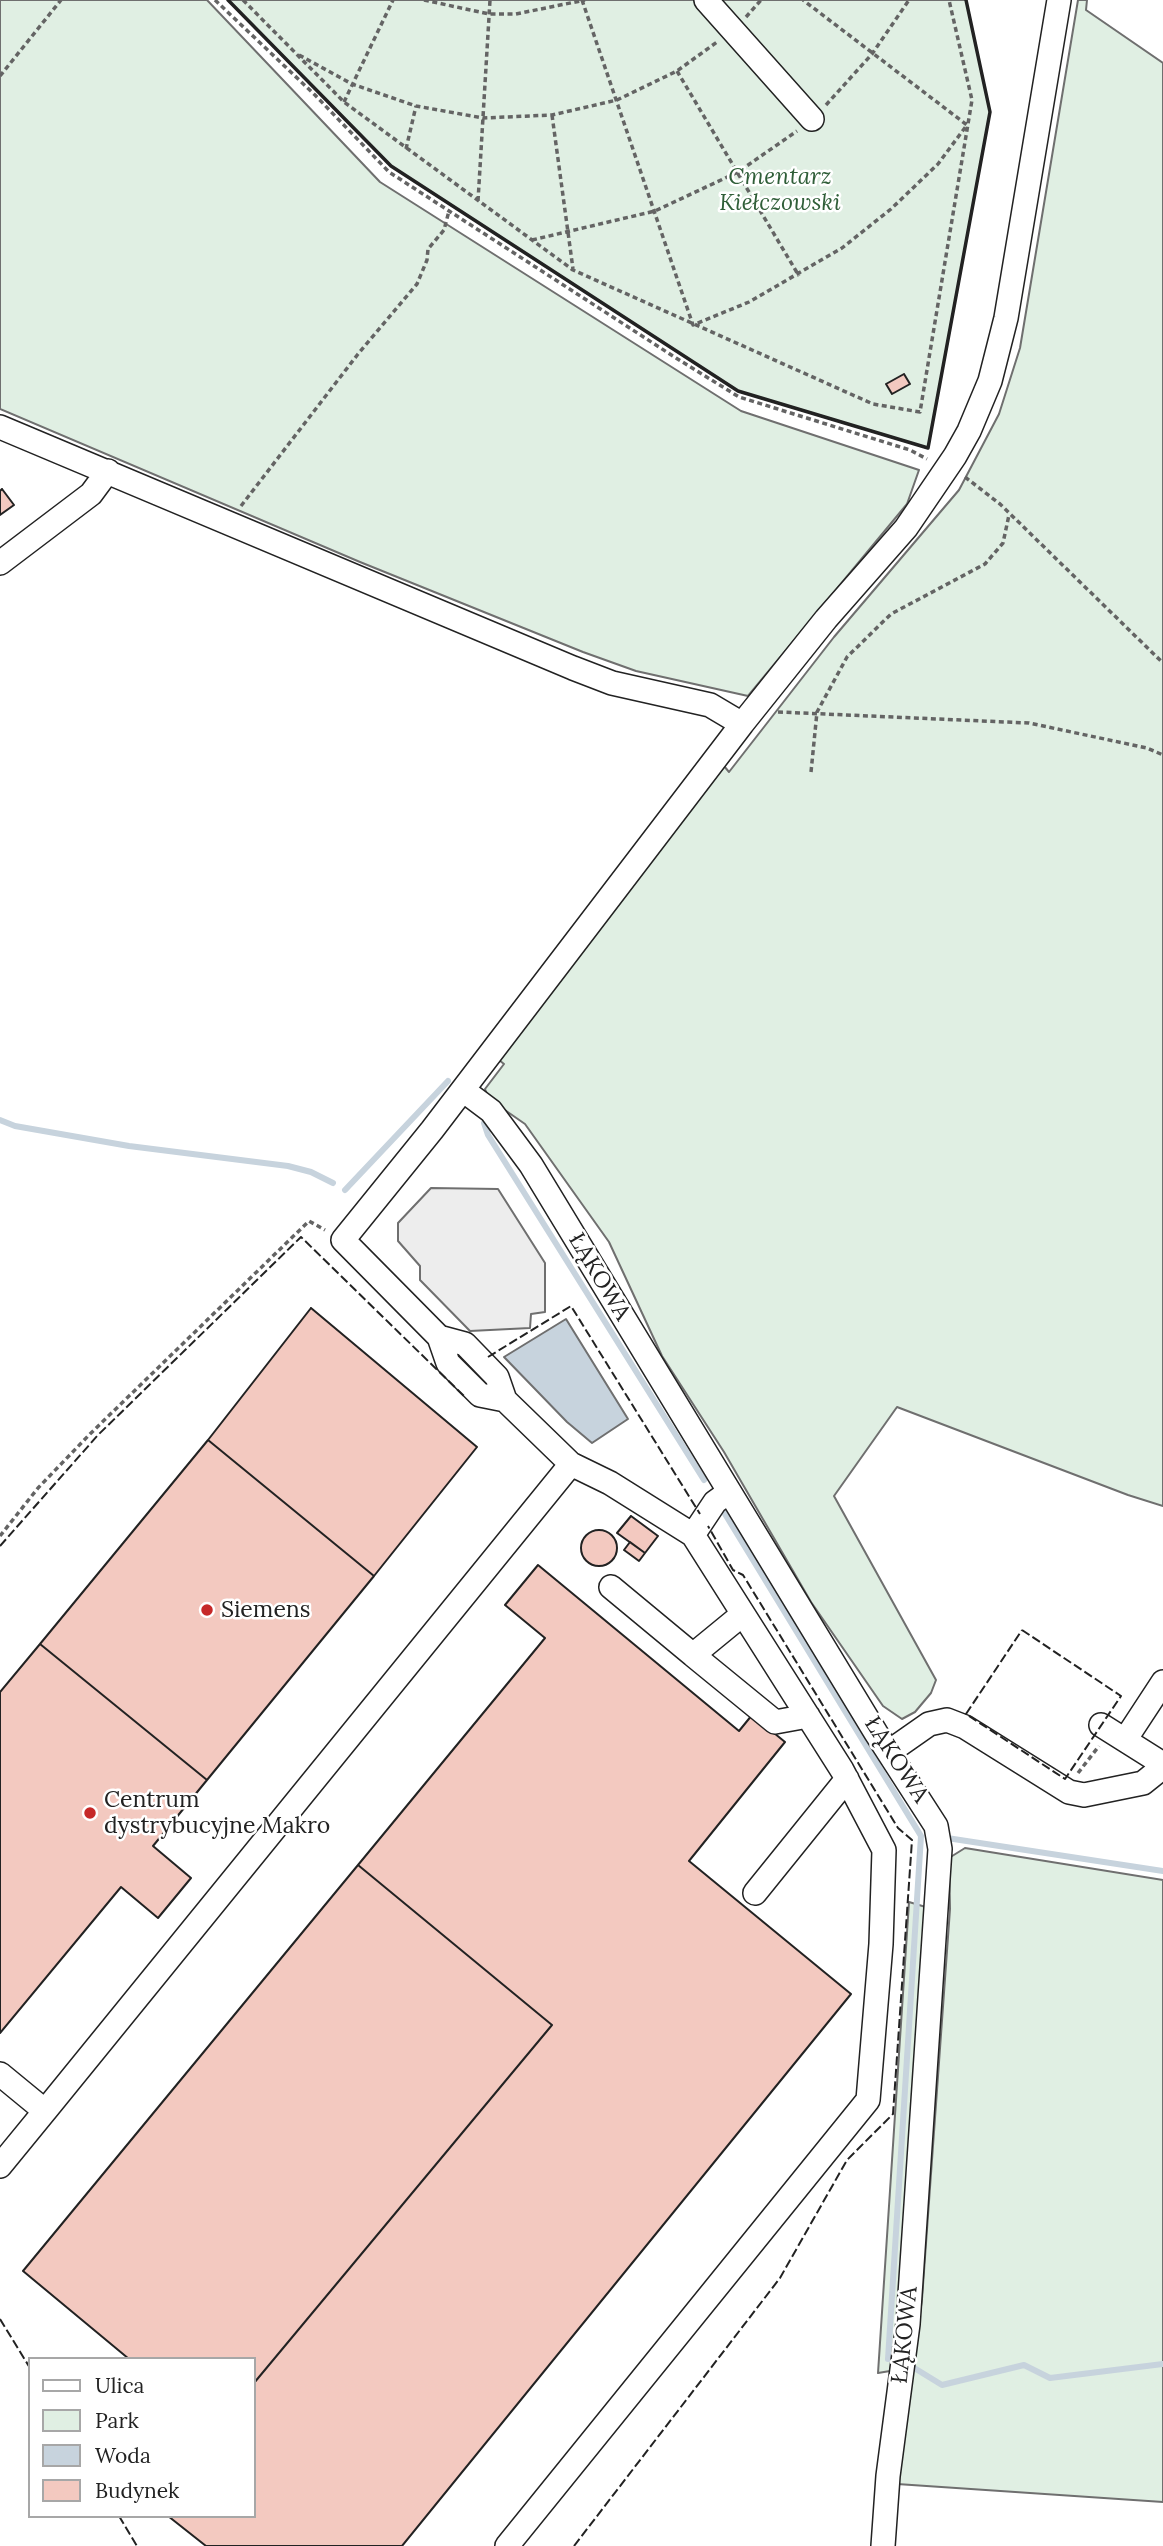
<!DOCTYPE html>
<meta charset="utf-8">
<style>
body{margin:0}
#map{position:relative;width:1163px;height:2546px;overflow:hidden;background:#fff;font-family:Lora,serif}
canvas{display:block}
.legend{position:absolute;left:28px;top:2357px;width:228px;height:161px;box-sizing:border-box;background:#fff;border:2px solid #a7a7a7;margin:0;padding:9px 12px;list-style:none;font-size:21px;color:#222}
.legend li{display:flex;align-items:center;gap:14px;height:35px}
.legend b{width:35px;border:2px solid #a7a7a7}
</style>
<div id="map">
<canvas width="1163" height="2546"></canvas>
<ul class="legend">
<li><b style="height:9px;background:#fff"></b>Ulica</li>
<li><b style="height:19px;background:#e0efe3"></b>Park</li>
<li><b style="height:19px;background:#c7d3dd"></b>Woda</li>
<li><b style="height:19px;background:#f3c9c0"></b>Budynek</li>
</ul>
</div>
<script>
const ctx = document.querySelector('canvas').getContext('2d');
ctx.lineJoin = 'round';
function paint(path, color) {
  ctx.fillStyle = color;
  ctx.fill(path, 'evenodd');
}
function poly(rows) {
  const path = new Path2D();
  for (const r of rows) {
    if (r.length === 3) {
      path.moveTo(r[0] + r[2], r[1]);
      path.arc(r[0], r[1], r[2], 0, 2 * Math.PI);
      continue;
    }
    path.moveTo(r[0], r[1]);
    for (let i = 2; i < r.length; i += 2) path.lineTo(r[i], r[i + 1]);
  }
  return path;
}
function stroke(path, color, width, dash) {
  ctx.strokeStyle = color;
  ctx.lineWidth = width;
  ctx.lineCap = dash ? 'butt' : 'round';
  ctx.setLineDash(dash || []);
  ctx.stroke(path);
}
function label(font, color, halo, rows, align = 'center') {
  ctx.font = font + ' Lora,serif';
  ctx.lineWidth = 5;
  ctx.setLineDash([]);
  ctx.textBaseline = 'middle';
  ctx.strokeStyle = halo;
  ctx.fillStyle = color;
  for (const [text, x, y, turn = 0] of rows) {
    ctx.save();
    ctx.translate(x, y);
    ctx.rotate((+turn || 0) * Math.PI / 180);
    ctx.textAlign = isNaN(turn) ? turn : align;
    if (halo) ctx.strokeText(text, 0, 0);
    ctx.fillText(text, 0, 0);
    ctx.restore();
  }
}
const green = poly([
 [0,0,207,0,380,182,741,411,919,470,907,504,748,696,636,671,583,652,360,562,0,409,0,0],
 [228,0,966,0,990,112,928,448,738,391,391,166,228,0],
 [1078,0,1087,0,1086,10,1163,63,1163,1506,1128,1495,897,1407,834,1496,936,1680,931,1693,915,1712,902,1719,883,1706,811,1602,724,1452,662,1356,609,1242,525,1124,489,1099,485,1089,504,1064,499,1060,724,766,729,772,834,637,959,490,999,414,1020,348,1078,0],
 [965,1848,1163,1880,1163,2502,897,2484,922,2299,950,1909,949,1858,965,1848],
 [909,1902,929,1908,906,2277,890,2371,878,2373,909,1902]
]);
paint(green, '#e0efe3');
stroke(green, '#6f6f6f', 2);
const parking = poly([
 [431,1188,498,1189,545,1263,545,1312,531,1314,530,1328,470,1331,420,1280,420,1266,398,1241,398,1223,431,1188]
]);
paint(parking, '#ededed');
stroke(parking, '#6f6f6f', 2);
const water = poly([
 [566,1319,628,1419,592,1443,567,1422,504,1357,566,1319]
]);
paint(water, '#c7d3dd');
stroke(water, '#6f6f6f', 2);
stroke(poly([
 [0,1120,15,1126,129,1146,288,1166,311,1172,333,1183],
 [484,1123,488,1135,704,1480],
 [345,1190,448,1081],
 [725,1514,921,1836,888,2359],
 [947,1838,1163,1871],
 [911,2366,942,2385,1024,2365,1050,2378,1163,2364]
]), '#c7d3dd', 6);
const building = poly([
 [904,374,910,384,892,394,886,384,904,374],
 [2,489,14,505,0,515,0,491,2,489],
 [311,1308,477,1447,374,1576,208,1440,311,1308],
 [467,1359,483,1375,479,1379,464,1363,467,1359],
 [208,1440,374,1576,207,1780,40,1644,208,1440],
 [631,1516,658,1536,645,1553,617,1533,631,1516],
 [599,1548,18],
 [630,1542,645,1553,639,1561,624,1550,630,1542],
 [538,1565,739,1731,752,1715,785,1742,689,1861,851,1994,402,2546,206,2546,168,2516,254,2516,254,2383,552,2025,358,1865,545,1638,505,1605,538,1565],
 [40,1644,207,1780,153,1846,191,1878,158,1918,121,1887,0,2033,0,1692,40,1644],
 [358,1865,552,2025,254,2383,254,2359,129,2359,23,2271,358,1865]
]);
paint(building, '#f3c9c0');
stroke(building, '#222', 2);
const minor = poly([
 [706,0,812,119],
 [0,427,573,668,612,683,710,705,742,724],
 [0,563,91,494,108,471],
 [463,1090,491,1111,531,1165,876,1733,936,1826,940,1849,908,2324,888,2476,883,2546],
 [505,1400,480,1395,448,1363,439,1337,343,1240,432,1130,742,724,826,619,906,528,955,456,969,431,990,381,1006,318,1059,0],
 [571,1464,610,1483,693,1535,715,1502,729,1492],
 [611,1587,693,1655],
 [743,1614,693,1655,775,1722,808,1716],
 [1101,1725,1163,1764],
 [1125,1740,1163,1682],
 [889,1752,929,1724,947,1720,965,1727,1069,1792,1084,1795,1143,1783,1163,1767],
 [755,1893,847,1779],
 [0,2074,45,2111,571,1464,505,1400,497,1377,465,1344,439,1337],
 [0,2166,45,2111],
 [507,2546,868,2100,881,1944,884,1850,842,1770,693,1535]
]);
stroke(minor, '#222', 26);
stroke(poly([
 [215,0,315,95,389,172,676,358,739,397,910,450,927,459],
 [243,0,344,102,573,270,873,404,920,412,972,100,949,0],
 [424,0,489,14,516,14,585,0],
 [582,0,693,325,749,302,842,248,891,209,938,164,967,125,803,0],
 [746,17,761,0],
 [299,55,352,84,416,106,483,118,552,115,617,100,677,71,717,42],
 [677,71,799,276],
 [0,76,61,0],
 [344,102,393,0],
 [826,105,872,54,909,0],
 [552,115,573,269],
 [406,149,416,106],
 [478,201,490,0],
 [532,240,655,211,738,172,797,131],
 [965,477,1000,504,1163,663],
 [241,506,358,354,417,284,427,260,428,249,444,230,449,211],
 [778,712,1029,723,1147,748,1163,755],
 [811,772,817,712,847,657,891,614,985,564,1003,543,1009,515],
 [0,1536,38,1488,90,1434,309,1221,325,1230],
 [1078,1773,1099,1746]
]), '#646464', 3.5, [5, 3.5]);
stroke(minor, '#fff', 23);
stroke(poly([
 [488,1357,571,1306,700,1514],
 [0,1546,98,1435,301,1237,466,1398],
 [1022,1630,1121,1696,1065,1779,966,1714,1022,1630],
 [0,2319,30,2368],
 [119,2516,137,2546],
 [574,2546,780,2278,847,2160,893,2114,912,1840,898,1828,743,1575,733,1570,708,1526]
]), '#222', 2, [9, 3.5]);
stroke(poly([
 [228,0,391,166,738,391,928,448,990,112,966,0]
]), '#222', 3.5);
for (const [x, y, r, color] of [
 [207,1610,7,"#c62828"],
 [90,1813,7,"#c62828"]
]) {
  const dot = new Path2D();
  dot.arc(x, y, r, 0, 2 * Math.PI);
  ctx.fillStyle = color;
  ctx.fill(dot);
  stroke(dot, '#fff', 2.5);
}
label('italic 23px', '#2f5e38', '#fff', [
 ["Cmentarz",780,177],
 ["Kiełczowski",780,203]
]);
label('23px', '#222', '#fff', [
 ["ŁĄKOWA",599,1277,59],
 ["ŁĄKOWA",896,1760,57],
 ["ŁĄKOWA",905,2335,-84]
]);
label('23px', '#222', '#fff', [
 ["Siemens",221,1610],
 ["Centrum",104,1800],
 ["dystrybucyjne Makro",104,1826]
], 'left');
</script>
